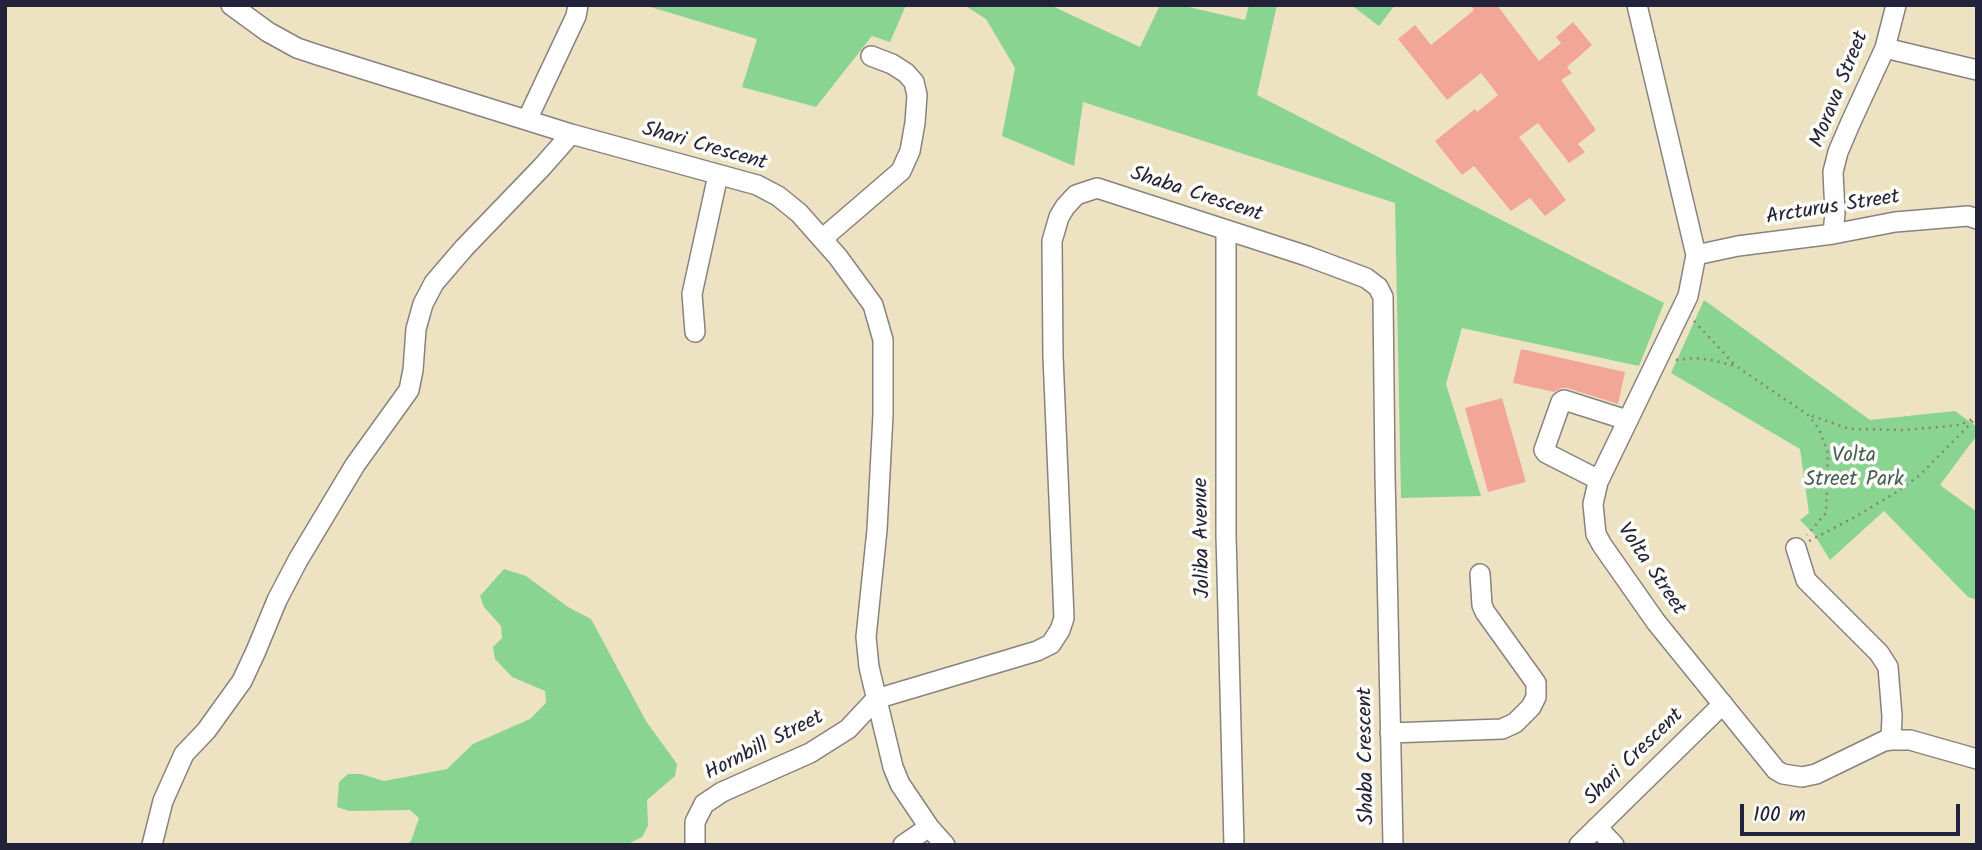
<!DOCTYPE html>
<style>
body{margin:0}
#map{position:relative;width:1982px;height:850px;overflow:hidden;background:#ede3c3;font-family:Kalam,sans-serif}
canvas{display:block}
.frame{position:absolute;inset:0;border:7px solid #22223b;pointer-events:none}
.scale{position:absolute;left:1740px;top:804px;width:220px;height:32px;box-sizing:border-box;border:4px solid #22223b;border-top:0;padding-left:9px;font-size:21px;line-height:24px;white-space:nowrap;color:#22223b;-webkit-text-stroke:5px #fdfcf7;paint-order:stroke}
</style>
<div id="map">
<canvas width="1982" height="850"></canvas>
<div class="frame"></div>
<div class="scale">100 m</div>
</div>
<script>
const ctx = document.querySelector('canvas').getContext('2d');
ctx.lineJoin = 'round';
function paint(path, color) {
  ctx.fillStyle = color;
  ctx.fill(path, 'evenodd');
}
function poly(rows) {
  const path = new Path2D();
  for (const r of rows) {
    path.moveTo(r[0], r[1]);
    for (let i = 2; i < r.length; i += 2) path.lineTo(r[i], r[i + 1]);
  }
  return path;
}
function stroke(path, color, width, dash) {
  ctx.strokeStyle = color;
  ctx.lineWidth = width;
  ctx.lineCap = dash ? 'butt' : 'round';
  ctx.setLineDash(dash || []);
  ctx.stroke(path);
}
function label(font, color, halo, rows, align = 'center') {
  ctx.font = font + ' Kalam,sans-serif';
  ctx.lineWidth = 7;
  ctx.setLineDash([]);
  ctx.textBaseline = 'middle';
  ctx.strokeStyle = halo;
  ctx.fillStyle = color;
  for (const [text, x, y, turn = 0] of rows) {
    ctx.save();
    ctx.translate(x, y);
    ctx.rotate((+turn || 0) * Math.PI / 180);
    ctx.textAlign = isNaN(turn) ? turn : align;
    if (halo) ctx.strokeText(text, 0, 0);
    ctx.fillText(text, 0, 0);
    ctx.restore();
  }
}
paint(poly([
 [644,5,906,5,890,42,872,36,816,107,742,87,757,39],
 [964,5,1050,5,1140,47,1160,5,1180,5,1245,20,1249,5,1277,5,1257,95,1664,303,1639,366,1462,328,1446,384,1481,496,1401,498,1395,203,1083,102,1074,166,1002,136,1015,68,986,19],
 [1351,5,1395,5,1379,26],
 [1704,300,1870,420,1955,411,1977,427,1977,435,1940,485,1977,512,1977,600,1968,597,1884,511,1830,560,1814,534,1800,520,1809,513,1800,449,1671,373],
 [504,569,526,576,568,607,591,619,646,721,677,764,675,776,647,800,648,826,642,837,626,845,406,845,411,841,419,818,410,810,349,811,337,807,339,782,348,774,361,774,384,781,447,769,473,744,530,719,546,703,545,691,512,677,495,659,493,647,502,638,501,626,484,607,480,596]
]), '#89d491');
paint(poly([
 [1470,5,1497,5,1539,61,1561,43,1556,37,1573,22,1592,45,1567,67,1572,73,1561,80,1596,130,1578,144,1585,152,1569,163,1538,123,1519,137,1566,200,1545,216,1530,198,1511,211,1474,166,1462,175,1435,141,1475,109,1477,112,1498,95,1481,73,1447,100,1398,39,1415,25,1431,45,1474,10],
 [1521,349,1625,372,1618,404,1567,388,1562,388,1554,392,1513,383],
 [1502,398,1526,482,1488,492,1465,408]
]), '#f2a697');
const minor = poly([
 [231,5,268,32,297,48,318,55,571,134,757,185,778,196,799,213,838,257,873,305,883,340,883,415,877,530,866,637,869,667,893,767,900,784,929,827,945,845],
 [1637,5,1696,255,1688,296,1598,482,1593,504,1596,534,1602,545,1656,622,1776,770,1783,774,1802,777,1816,774,1884,741,1891,740,1910,740,1977,759],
 [1885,48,1977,70],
 [527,120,576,16,578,5],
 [1226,230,1226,535,1234,845],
 [1833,234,1835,213,1833,172,1838,152,1850,124,1885,48,1896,5],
 [822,239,901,171,910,151,915,123,917,95,914,82,906,73,892,64,871,56],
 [1696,255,1738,246,1833,234,1895,222,1968,216,1977,219],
 [695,332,692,294,718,175],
 [1599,480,1546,453,1544,450,1561,402,1564,400,1627,420],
 [1796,548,1806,580,1879,653,1888,667,1892,716,1891,740],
 [1390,733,1502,729,1515,723,1531,707,1536,697,1536,683,1485,612,1482,605,1480,574],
 [1597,827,1614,845],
 [152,845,163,801,184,754,206,731,242,681,256,651,277,600,298,560,355,465,409,390,413,370,416,329,423,304,434,283,464,248,542,167,571,134],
 [695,845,695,822,704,804,722,792,810,753,848,729,876,699,1037,651,1051,644,1060,630,1064,618,1053,356,1052,241,1059,217,1065,207,1076,195,1097,188,1307,256,1366,278,1378,287,1383,297,1385,475,1393,845],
 [903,845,929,827],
 [1579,845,1723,704]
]);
stroke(minor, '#88827f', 22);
stroke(poly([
 [1694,321,1735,365],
 [1676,360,1695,358,1711,360,1736,366,1808,415,1819,429,1828,453,1826,513,1807,535],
 [1812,416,1850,429,1905,430,1960,425,1976,417],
 [1809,541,1855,517,1900,490,1921,474,1977,417]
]), '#88827f', 2.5, [2, 5]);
stroke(minor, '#fff', 19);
label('21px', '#22223b', '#fdfcf7', [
 ["Morava Street",1841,90,-68],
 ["Shari Crescent",704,148,16],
 ["Shaba Crescent",1196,196,18],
 ["Arcturus Street",1833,209,-9],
 ["Joliba Avenue",1204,538,-91],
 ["Volta Street",1650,570,56],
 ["Hornbill Street",765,747,-27],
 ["Shaba Crescent",1368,756,-91],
 ["Shari Crescent",1635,758,-44]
]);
label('21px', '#466059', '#fdfcf7', [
 ["Volta",1854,457],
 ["Street Park",1854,481]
]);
</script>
